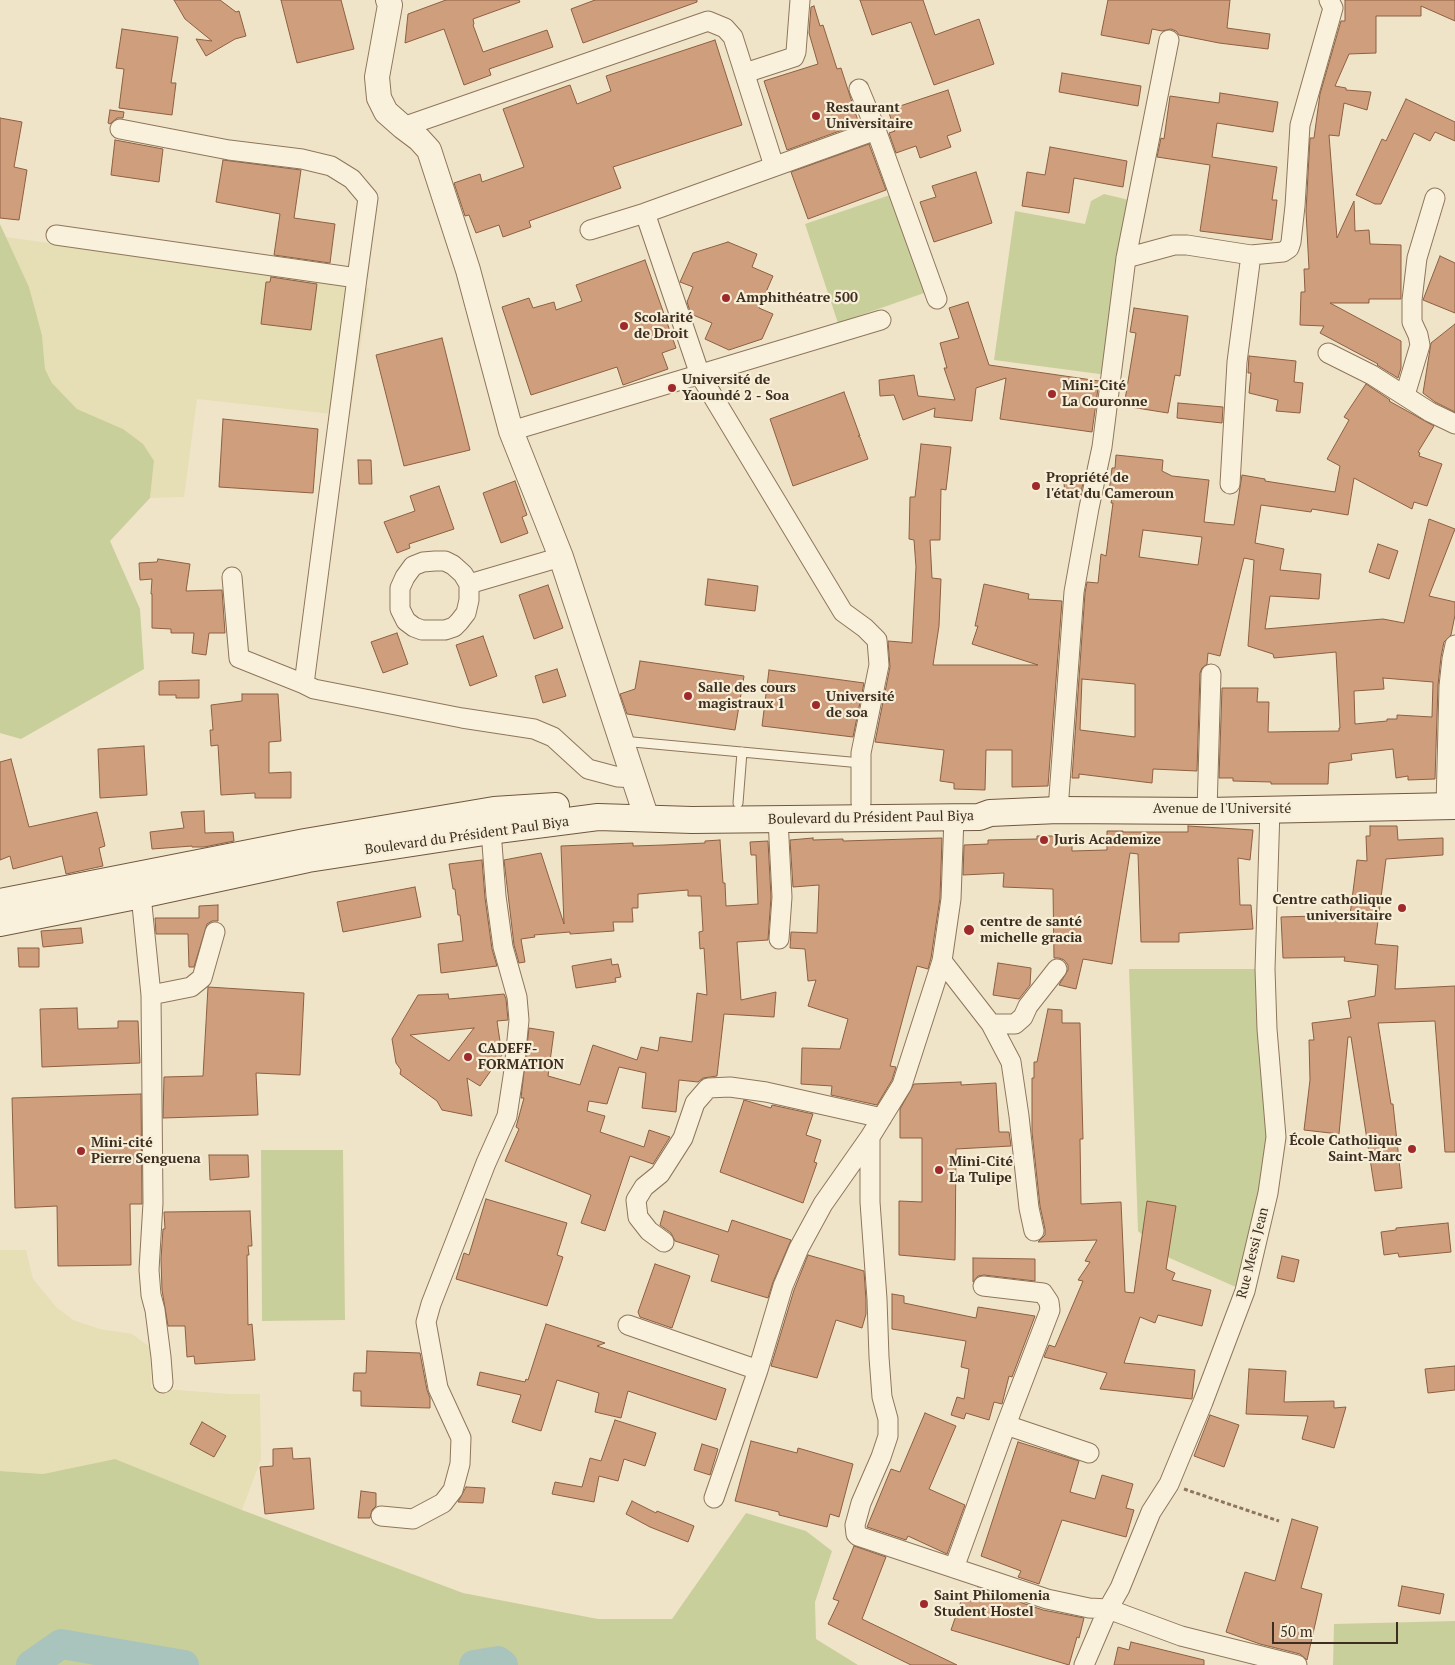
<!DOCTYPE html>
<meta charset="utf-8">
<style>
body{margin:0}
#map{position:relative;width:1455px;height:1665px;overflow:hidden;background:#f0e4c8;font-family:"PT Serif",serif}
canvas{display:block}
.scale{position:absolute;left:1272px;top:1622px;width:126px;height:22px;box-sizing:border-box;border:2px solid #3d2e20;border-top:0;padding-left:6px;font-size:15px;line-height:18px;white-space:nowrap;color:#3d2e20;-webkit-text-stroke:4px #f7eed8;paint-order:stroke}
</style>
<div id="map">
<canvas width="1455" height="1665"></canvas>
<div class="scale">50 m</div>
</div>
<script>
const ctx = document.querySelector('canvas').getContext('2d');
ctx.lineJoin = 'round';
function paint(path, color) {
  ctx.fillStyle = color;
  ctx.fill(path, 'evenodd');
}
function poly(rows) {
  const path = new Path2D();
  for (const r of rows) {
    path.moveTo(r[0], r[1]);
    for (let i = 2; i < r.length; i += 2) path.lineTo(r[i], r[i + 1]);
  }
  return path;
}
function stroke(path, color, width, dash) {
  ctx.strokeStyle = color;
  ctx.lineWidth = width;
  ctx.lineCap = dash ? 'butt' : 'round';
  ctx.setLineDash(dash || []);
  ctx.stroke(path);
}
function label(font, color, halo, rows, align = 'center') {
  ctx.font = font + ' "PT Serif",serif';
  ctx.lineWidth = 4.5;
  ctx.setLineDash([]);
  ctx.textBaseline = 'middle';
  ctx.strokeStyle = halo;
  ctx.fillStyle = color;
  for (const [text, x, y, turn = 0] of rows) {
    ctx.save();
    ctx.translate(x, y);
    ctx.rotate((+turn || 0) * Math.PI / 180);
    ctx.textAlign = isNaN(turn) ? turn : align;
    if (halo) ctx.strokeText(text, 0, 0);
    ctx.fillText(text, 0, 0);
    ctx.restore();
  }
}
paint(poly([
 [6,237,369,288,350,416,197,399,184,497,150,498,154,462,123,429,77,409,52,383,45,369,42,335,29,287],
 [0,1250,26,1250,33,1279,56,1307,73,1320,100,1329,132,1334,150,1347,151,1388,230,1394,260,1394,261,1459,242,1510,115,1459,43,1474,0,1471]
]), '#e6deb5');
paint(poly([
 [893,194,927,292,838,323,805,224],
 [1104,194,1129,200,1108,320,1107,375,994,360,1015,211,1085,224,1091,201],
 [0,224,29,287,42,335,45,369,52,383,77,409,123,429,143,444,154,461,150,498,110,541,140,609,144,669,21,739,0,733],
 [1129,969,1265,969,1276,1137,1245,1291,1165,1256,1138,1231],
 [261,1150,343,1150,345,1320,262,1321],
 [115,1459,242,1510,463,1593,598,1619,672,1619,746,1513,806,1531,832,1551,815,1602,816,1639,858,1665,0,1665,0,1471,43,1474],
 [1455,1621,1455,1665,1333,1665,1334,1624]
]), '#c9cf9b');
stroke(poly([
 [31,1665,61,1644,184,1665],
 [474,1665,498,1661,503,1665]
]), '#a9c4bc', 30);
const building = poly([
 [174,0,220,0,236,12,239,11,246,36,235,39,206,56,196,39,212,41,185,19,174,0],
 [281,0,341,0,354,49,297,63,281,0],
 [446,0,519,0,520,2,473,19,474,24,473,25,483,52,547,30,553,47,489,69,491,75,464,85,444,29,405,43,408,14,446,0],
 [595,0,697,0,697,2,583,43,571,9,595,0],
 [860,0,923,0,935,35,979,19,994,64,934,85,911,22,872,35,860,0],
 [1108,0,1230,0,1227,28,1270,34,1268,49,1219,43,1179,35,1176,31,1171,29,1162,31,1152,29,1149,44,1101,35,1108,0],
 [1345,0,1455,0,1455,21,1421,6,1421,16,1376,16,1376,53,1349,54,1335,86,1346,88,1346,90,1371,92,1367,110,1344,103,1339,136,1329,135,1337,238,1354,201,1355,231,1369,230,1370,244,1401,245,1401,299,1369,299,1369,303,1330,303,1401,341,1401,368,1398,378,1377,365,1378,364,1320,333,1324,326,1300,325,1301,292,1305,292,1304,269,1309,269,1306,211,1310,138,1314,138,1320,94,1341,21,1345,21,1345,0],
 [814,6,820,26,823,25,837,69,841,68,859,124,787,150,764,81,818,64,809,33,811,7,814,6],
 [122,29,178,37,171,83,176,83,172,115,119,108,124,69,116,68,122,29],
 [715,40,742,125,613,167,621,188,529,221,531,227,503,237,499,225,476,233,469,215,465,216,454,183,480,174,482,182,524,167,503,109,570,85,577,104,611,91,606,76,715,40],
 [1062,73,1141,86,1138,106,1059,92,1062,73],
 [948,90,961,131,947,136,951,147,920,158,916,146,896,153,889,133,895,131,888,110,948,90],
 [1220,93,1278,102,1273,132,1217,123,1212,157,1277,167,1272,200,1277,200,1272,240,1200,231,1210,165,1157,157,1161,138,1164,139,1170,96,1219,103,1220,93],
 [1406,99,1455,122,1455,141,1435,132,1430,141,1414,133,1381,204,1375,204,1356,195,1382,139,1386,141,1406,99],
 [110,110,124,112,123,118,117,118,110,124,108,123,110,110],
 [0,118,22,122,14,167,27,170,19,220,0,218,0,118],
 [115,140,163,149,159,182,111,175,115,140],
 [869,144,886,190,808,219,791,172,869,144],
 [1050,147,1127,161,1123,187,1074,178,1069,213,1022,206,1027,172,1045,175,1050,147],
 [223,160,301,170,294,218,335,224,330,263,274,255,280,214,216,202,223,160],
 [976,172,992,223,934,242,920,202,936,197,932,186,976,172],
 [728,242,757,254,752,267,773,276,759,308,773,314,762,339,729,350,705,339,712,323,691,314,687,302,693,287,680,282,693,253,728,242],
 [1440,256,1455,263,1455,313,1423,300,1440,256],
 [645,260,676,348,662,353,668,369,623,385,617,367,531,395,502,307,529,298,533,308,554,302,556,310,582,301,576,285,645,260],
 [271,277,317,284,311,330,261,324,266,282,270,282,271,277],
 [968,302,989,365,1099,381,1092,432,1000,419,1006,378,976,388,972,421,934,417,935,408,903,420,894,395,880,396,879,380,914,375,918,396,955,400,944,368,947,368,940,343,959,338,949,308,968,302],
 [1134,308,1188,316,1180,376,1175,375,1168,413,1124,406,1136,333,1130,332,1134,308],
 [1455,324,1455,412,1435,402,1423,393,1431,343,1455,324],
 [442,338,470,450,404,466,376,355,442,338],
 [1249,356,1296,361,1294,382,1303,383,1300,413,1276,411,1278,400,1249,393,1251,373,1248,373,1249,356],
 [1366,384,1390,400,1389,401,1434,426,1418,452,1420,453,1419,456,1442,464,1427,506,1414,502,1412,509,1354,478,1348,515,1312,509,1311,512,1261,505,1255,543,1284,549,1280,570,1321,574,1319,599,1270,596,1265,629,1383,619,1404,623,1429,519,1455,529,1429,596,1455,602,1455,615,1451,635,1444,642,1441,657,1438,685,1435,779,1408,780,1408,776,1396,778,1393,749,1351,754,1352,760,1329,763,1328,784,1271,784,1271,782,1233,781,1233,778,1219,778,1222,688,1258,688,1257,702,1269,702,1268,732,1339,731,1339,728,1340,728,1336,652,1274,658,1273,654,1248,646,1254,560,1244,558,1220,656,1208,653,1207,664,1202,668,1200,673,1197,771,1153,769,1152,783,1079,774,1079,778,1072,778,1085,593,1087,582,1098,583,1101,554,1106,556,1113,503,1111,503,1113,493,1109,492,1112,468,1115,468,1116,455,1163,460,1162,471,1172,476,1209,480,1204,522,1234,525,1242,475,1265,479,1265,481,1335,492,1340,466,1327,459,1349,420,1344,417,1366,384],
 [1143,530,1202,537,1198,565,1139,557,1143,530],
 [1383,678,1433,682,1432,717,1397,715,1397,719,1387,719,1387,721,1355,724,1354,691,1384,689,1383,678],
 [1082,679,1135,684,1135,737,1080,730,1082,679],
 [844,392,860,436,858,436,860,437,868,459,793,486,770,419,844,392],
 [1178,403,1223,407,1222,423,1177,418,1178,403],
 [223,419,318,429,313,493,219,487,223,419],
 [921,444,951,447,946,490,941,489,940,540,930,540,932,578,941,579,939,626,933,665,1038,665,972,644,978,626,975,626,984,584,1029,594,1028,599,1062,601,1048,786,1012,787,1012,750,986,750,985,790,954,789,954,783,940,781,944,750,875,742,890,667,888,641,912,643,916,567,914,540,909,539,910,497,915,497,921,444],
 [358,460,371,460,372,484,359,484,358,460],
 [515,481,527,515,522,517,528,533,501,543,483,493,515,481],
 [1064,482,1083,483,1080,497,1065,499,1064,482],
 [439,486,454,529,409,544,410,548,397,553,384,522,415,511,410,496,439,486],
 [1378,544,1398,551,1389,579,1369,572,1378,544],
 [158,559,190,564,186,591,222,590,225,633,209,633,206,655,192,653,194,633,171,633,171,629,152,628,152,594,151,594,152,579,140,580,139,563,157,562,158,559],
 [708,579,758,586,755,611,705,605,708,579],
 [548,585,563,628,534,639,519,595,548,585],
 [397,633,408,664,383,673,371,642,397,633],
 [483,636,497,676,470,686,456,645,483,636],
 [640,661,744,676,735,730,627,714,620,694,635,689,640,661],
 [557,669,566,696,543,703,535,676,557,669],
 [769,670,864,683,853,737,762,726,769,670],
 [199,680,199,698,176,698,176,695,159,695,159,681,199,680],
 [242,694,278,694,281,741,269,742,269,773,291,772,291,798,255,798,255,793,221,795,218,745,211,746,210,730,213,730,211,705,242,701,242,694],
 [144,746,147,795,100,798,98,749,144,746],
 [11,759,29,827,97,812,105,846,99,848,103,866,66,874,62,856,13,869,10,856,0,860,0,762,11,759],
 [204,811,205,833,233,832,234,841,204,847,192,847,192,846,152,849,150,832,184,828,181,812,204,811],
 [1188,826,1253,830,1250,860,1238,858,1240,905,1251,905,1253,929,1179,933,1179,942,1141,942,1138,854,1130,853,1112,964,1083,959,1076,989,1059,985,1068,970,1068,965,1064,960,1059,958,1054,958,1053,889,1003,887,1004,873,963,875,964,845,988,844,988,840,1037,839,1037,836,1072,836,1072,851,1107,850,1107,831,1123,831,1123,832,1188,832,1188,826],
 [1370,826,1397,826,1398,840,1443,838,1443,855,1386,859,1375,944,1398,946,1395,989,1455,986,1455,1152,1445,1152,1435,1021,1378,1023,1391,1104,1393,1104,1402,1188,1375,1191,1351,1037,1348,1037,1339,1134,1304,1130,1310,1080,1309,1040,1314,1040,1312,1023,1351,1018,1348,1001,1375,996,1378,965,1344,961,1345,957,1283,958,1281,917,1350,915,1357,860,1367,861,1366,836,1370,836,1370,826],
 [813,838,813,840,843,839,843,841,942,838,940,898,931,958,928,969,917,966,890,1066,896,1067,892,1080,877,1105,831,1095,832,1086,801,1084,802,1048,840,1049,848,1019,808,1006,816,980,808,981,805,949,790,948,791,932,817,933,819,885,793,887,790,840,813,838],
 [720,840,723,883,725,883,726,906,758,904,756,855,751,855,750,842,768,841,771,897,768,940,737,942,741,1000,776,992,774,1017,724,1014,717,1076,703,1078,698,1082,679,1080,676,1112,642,1108,646,1073,619,1067,607,1104,589,1101,587,1111,605,1116,600,1132,644,1147,649,1130,670,1137,653,1164,630,1156,605,1231,581,1223,591,1195,505,1161,519,1129,516,1127,524,1098,521,1098,529,1028,554,1032,548,1076,580,1085,593,1045,637,1060,641,1047,658,1051,660,1037,692,1042,697,993,707,995,704,948,700,949,699,932,703,931,701,896,688,896,688,890,638,894,638,908,632,908,633,922,613,922,614,931,570,934,570,932,534,935,535,937,521,939,525,962,519,963,514,945,504,860,541,853,564,924,561,846,633,843,633,846,664,845,705,843,705,841,720,840],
 [482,860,485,898,492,949,497,966,441,973,438,944,463,941,460,915,458,915,455,889,453,889,449,864,482,860],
 [415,887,421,917,343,932,337,902,415,887],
 [218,905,218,921,212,921,207,924,194,967,189,967,188,934,156,934,155,918,199,918,199,906,218,905],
 [81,928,83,943,43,947,41,931,81,928],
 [18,948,39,948,39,967,19,967,18,948],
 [611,959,612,965,618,964,621,977,615,978,616,982,576,988,572,966,611,959],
 [998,963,1031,968,1030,985,1019,999,993,995,998,963],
 [208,987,304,993,300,1075,256,1073,258,1115,163,1118,164,1077,203,1076,208,987],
 [448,994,449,999,504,994,506,999,508,1020,497,1021,502,1055,480,1086,467,1078,472,1116,442,1110,437,1101,400,1074,401,1070,396,1063,392,1039,418,995,448,994],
 [474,1028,449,1061,410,1035,474,1028],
 [77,1008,78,1029,118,1028,118,1021,138,1021,140,1063,42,1067,40,1009,77,1008],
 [1048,1009,1062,1010,1062,1023,1080,1023,1083,1139,1080,1139,1081,1204,1121,1202,1125,1292,1134,1293,1147,1201,1176,1206,1166,1269,1175,1273,1172,1280,1211,1290,1202,1326,1158,1315,1155,1323,1140,1317,1124,1363,1195,1370,1192,1399,1100,1389,1107,1373,1044,1357,1049,1345,1055,1347,1083,1281,1078,1280,1090,1262,1085,1261,1097,1240,1038,1242,1045,1235,1045,1229,1040,1206,1032,1132,1032,1078,1034,1078,1034,1062,1037,1062,1048,1009],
 [961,1082,961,1085,996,1083,999,1132,1009,1132,1011,1146,956,1149,955,1260,899,1255,899,1201,922,1202,922,1138,900,1138,900,1109,914,1084,961,1082],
 [141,1094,142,1203,142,1204,130,1204,131,1265,58,1266,57,1206,15,1208,12,1098,141,1094],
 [744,1100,771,1108,772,1105,813,1114,806,1135,821,1140,814,1162,817,1163,803,1203,720,1172,744,1100],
 [209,1155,248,1155,249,1177,210,1180,209,1155],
 [486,1199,567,1223,557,1255,563,1257,547,1306,456,1279,464,1253,469,1255,486,1199],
 [250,1211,252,1246,248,1246,249,1255,247,1255,248,1325,252,1324,255,1360,195,1364,194,1356,187,1357,185,1326,168,1326,162,1290,161,1259,163,1229,165,1229,164,1212,250,1211],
 [664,1211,728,1232,732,1220,791,1240,773,1282,768,1298,711,1281,719,1255,675,1241,671,1233,660,1225,664,1211],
 [1448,1223,1451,1252,1399,1257,1398,1253,1384,1255,1381,1232,1396,1230,1396,1228,1448,1223],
 [808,1255,864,1271,866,1300,866,1314,862,1328,836,1320,817,1378,771,1366,794,1290,808,1255],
 [1282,1256,1299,1260,1294,1282,1277,1278,1282,1256],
 [973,1258,1035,1259,1035,1281,984,1275,978,1276,973,1282,973,1258],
 [655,1264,690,1276,672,1328,640,1317,638,1312,655,1264],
 [892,1294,904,1296,904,1303,976,1318,978,1307,1035,1316,1012,1377,1009,1376,1002,1404,994,1402,989,1420,966,1413,964,1419,951,1415,957,1397,964,1399,969,1369,961,1367,966,1341,892,1329,892,1294],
 [546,1324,605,1343,597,1346,726,1389,716,1420,628,1391,621,1418,595,1412,599,1393,557,1380,541,1431,512,1422,521,1395,477,1385,480,1372,525,1382,526,1379,528,1380,546,1324],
 [367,1351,420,1353,427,1390,430,1398,430,1408,361,1406,361,1391,353,1391,354,1373,366,1373,367,1351],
 [1455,1366,1455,1390,1428,1393,1425,1369,1455,1366],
 [1249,1369,1286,1371,1284,1402,1334,1401,1334,1408,1346,1407,1334,1448,1302,1439,1308,1416,1246,1414,1249,1369],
 [925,1413,956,1426,929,1489,965,1505,947,1554,908,1536,906,1540,867,1527,891,1469,900,1472,925,1413],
 [1210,1415,1239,1425,1224,1467,1194,1456,1210,1415],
 [615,1420,656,1433,645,1466,624,1459,618,1481,599,1476,594,1502,552,1494,555,1482,582,1487,590,1458,601,1461,615,1420],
 [202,1422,226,1436,214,1457,190,1444,202,1422],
 [751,1441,797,1453,798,1448,853,1464,839,1517,830,1514,827,1527,779,1515,779,1512,735,1501,751,1441],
 [1018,1442,1079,1461,1070,1492,1095,1499,1102,1475,1133,1484,1126,1508,1134,1510,1126,1537,1062,1520,1039,1584,1018,1577,1021,1571,981,1556,1018,1442],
 [702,1444,718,1449,710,1475,694,1470,702,1444],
 [292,1448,293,1459,310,1458,314,1509,265,1514,260,1467,273,1466,273,1449,292,1448],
 [466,1487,485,1488,483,1503,458,1502,466,1487],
 [361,1491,376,1493,376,1506,372,1510,370,1518,358,1518,361,1491],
 [632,1501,656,1513,657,1511,694,1526,688,1542,650,1527,626,1514,632,1501],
 [1292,1519,1318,1527,1301,1588,1322,1594,1307,1660,1300,1654,1260,1644,1226,1632,1245,1572,1275,1581,1292,1519],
 [854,1546,886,1557,862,1619,957,1665,911,1665,828,1624,839,1601,833,1599,854,1546],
 [1402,1586,1444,1594,1440,1614,1398,1606,1402,1586],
 [978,1588,1043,1610,1084,1618,1079,1638,1077,1637,1069,1665,951,1630,962,1598,974,1602,978,1588],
 [1131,1642,1204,1660,1204,1665,1114,1665,1118,1647,1129,1650,1131,1642]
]);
paint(building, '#cf9f7d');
stroke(building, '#8d5f41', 1);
const service = poly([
 [622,741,861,763],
 [738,803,742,752]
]);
const minor = poly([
 [745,73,794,57,796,52,800,0],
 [859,89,876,130,937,299],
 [403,127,708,21,725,28,733,37,774,166],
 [120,129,229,150,302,159,331,166,352,179,368,198,357,278],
 [645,213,700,375,843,612,865,628,877,640,879,665,861,753,861,803],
 [590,230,645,213,876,130],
 [56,235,357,278,304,684,314,689,462,718,534,729,553,737,588,769,618,777,635,778],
 [1126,258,1174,245,1187,245,1251,255,1283,252,1289,248,1291,242,1295,206,1300,125,1333,8,1329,0],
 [1328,353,1372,375,1430,412,1455,424],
 [1405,395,1420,345,1418,335,1412,322,1412,300,1417,258,1435,198],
 [511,431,881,320],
 [1230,484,1237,362,1251,255],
 [435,561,445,561,453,565,463,574,469,584,469,600,466,613,459,622,454,627,445,630,422,630,414,627,406,621,400,609,400,588,405,577,413,566,423,562,435,561],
 [232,577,239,658,304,684],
 [469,584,561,557],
 [1446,806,1449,686,1452,659,1455,645],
 [1058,810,1074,592,1089,508,1102,447,1126,258,1169,40],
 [1207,811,1211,674],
 [954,817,951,899,942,961,902,1085,870,1137,870,1202,877,1299,879,1357,882,1397,888,1419,888,1436,881,1457,861,1503,855,1525,856,1534,858,1536,1047,1599,1089,1608,1108,1609,1181,1636,1297,1665],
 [778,819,782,897,779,939],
 [141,895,151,995,153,1203,149,1270,151,1295,155,1310,161,1357,163,1383],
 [942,961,991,1024,1011,1062,1019,1116,1029,1208,1034,1231],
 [151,995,191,987,202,978,215,932],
 [991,1024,1015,1024,1023,1017,1028,1006,1057,969],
 [664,1242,649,1231,638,1217,636,1200,644,1187,660,1174,683,1138,695,1103,708,1088,730,1087,766,1092,882,1118],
 [628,1325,758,1370],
 [1006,1425,1089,1453],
 [714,1498,758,1370,783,1286,799,1248,823,1204,870,1137],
 [381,1516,413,1519,443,1503,453,1490,460,1464,461,1438,438,1388,426,1322,431,1304,486,1163,507,1116,514,1070,519,1020,517,997,503,947,496,896,491,831],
 [954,1568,1006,1425,1050,1310,1049,1302,1043,1293,983,1286],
 [1084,1665,1108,1609,1120,1588,1151,1512,1169,1484,1203,1402,1245,1291,1268,1193,1276,1137,1267,1029,1265,969,1270,809]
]);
const tertiary = poly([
 [388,0,390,5,377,77,379,98,386,112,403,127,419,139,429,150,468,270,511,431,561,557,647,819]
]);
const secondary = poly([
 [0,902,305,842,494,810,556,806],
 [0,923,141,895,308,859,491,831,598,817,692,820,979,817,990,813,1058,810,1207,811,1455,806]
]);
stroke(service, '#8d765c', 11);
stroke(minor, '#8d765c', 21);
stroke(tertiary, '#8d765c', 26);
stroke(secondary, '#6f573f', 28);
stroke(poly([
 [1184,1489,1279,1521]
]), '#8d765c', 3, [4, 2.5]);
stroke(service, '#faf1dc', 9);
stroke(minor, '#faf1dc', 19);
stroke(tertiary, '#faf1dc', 24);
stroke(secondary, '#faf1dc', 26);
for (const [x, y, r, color] of [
 [816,116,5,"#9e2a2b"],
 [726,298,5,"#9e2a2b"],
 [624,326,5,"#9e2a2b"],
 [672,388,5,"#9e2a2b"],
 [1052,394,5,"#9e2a2b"],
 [1036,486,5,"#9e2a2b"],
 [688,696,5,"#9e2a2b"],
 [816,705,5,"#9e2a2b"],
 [1044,840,5,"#9e2a2b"],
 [1402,908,5,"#9e2a2b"],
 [969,930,6,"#9e2a2b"],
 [468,1057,5,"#9e2a2b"],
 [1412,1149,5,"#9e2a2b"],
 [81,1151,5,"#9e2a2b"],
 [939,1170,5,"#9e2a2b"],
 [924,1604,5,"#9e2a2b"]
]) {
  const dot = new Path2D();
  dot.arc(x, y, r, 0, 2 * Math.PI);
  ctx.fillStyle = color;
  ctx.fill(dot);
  stroke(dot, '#f7eed8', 2);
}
label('bold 14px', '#3d2e20', '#f7eed8', [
 ["Restaurant",826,108],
 ["Universitaire",826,124],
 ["Amphithéatre 500",736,298],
 ["Scolarité",634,318],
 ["de Droit",634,334],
 ["Université de",682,380],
 ["Yaoundé 2 - Soa",682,396],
 ["Mini-Cité",1062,386],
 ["La Couronne",1062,402],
 ["Propriété de",1046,478],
 ["l'état du Cameroun",1046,494],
 ["Salle des cours",698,688],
 ["magistraux 1",698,704],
 ["Université",826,697],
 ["de soa",826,713],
 ["Juris Academize",1054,840],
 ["Centre catholique",1392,900,"right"],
 ["universitaire",1392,916,"right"],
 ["centre de santé",980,922],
 ["michelle gracia",980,938],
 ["CADEFF-",478,1049],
 ["FORMATION",478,1065],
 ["École Catholique",1402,1141,"right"],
 ["Saint-Marc",1402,1157,"right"],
 ["Mini-cité",91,1143],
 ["Pierre Senguena",91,1159],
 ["Mini-Cité",949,1162],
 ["La Tulipe",949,1178],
 ["Saint Philomenia",934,1596],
 ["Student Hostel",934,1612]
], 'left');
label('14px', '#3d2e20', '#f7eed8', [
 ["Avenue de l'Université",1222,809],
 ["Boulevard du Président Paul Biya",871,818,-1],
 ["Boulevard du Président Paul Biya",467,836,-8],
 ["Rue Messi Jean",1253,1253,-76]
]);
</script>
